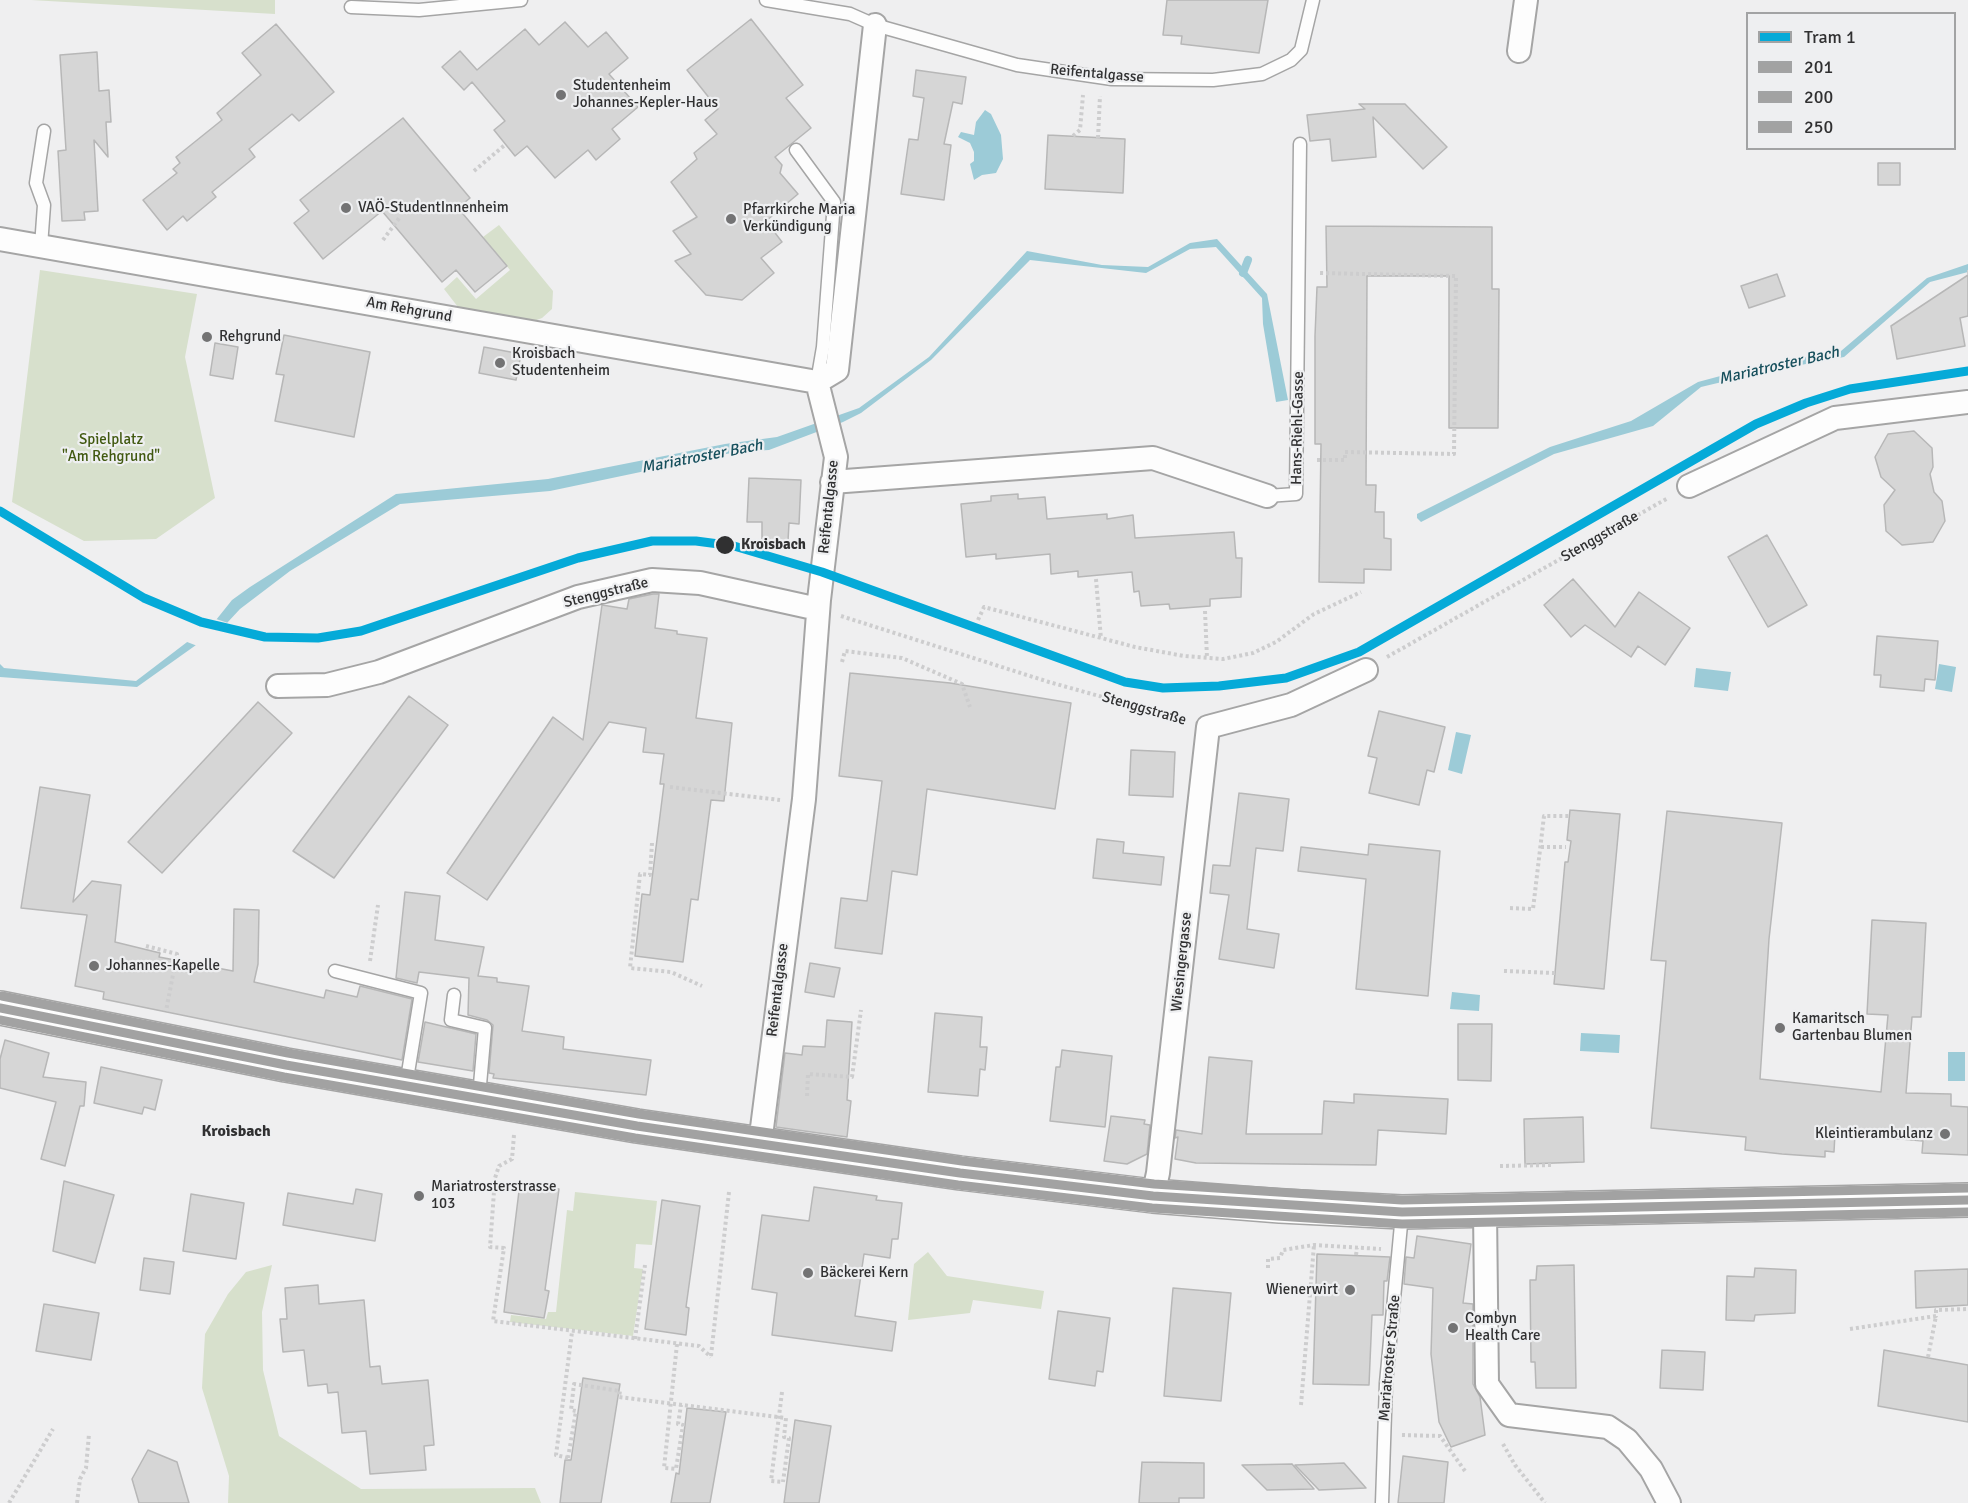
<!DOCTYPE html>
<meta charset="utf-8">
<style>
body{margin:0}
#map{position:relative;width:1968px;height:1503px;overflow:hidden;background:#efeff0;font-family:Signika,sans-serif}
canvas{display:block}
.legend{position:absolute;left:1746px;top:12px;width:210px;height:138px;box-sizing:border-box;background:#eeeff1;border:2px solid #a2a3a4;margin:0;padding:8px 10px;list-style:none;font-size:18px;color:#303031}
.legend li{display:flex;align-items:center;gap:12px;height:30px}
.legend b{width:30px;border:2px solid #a2a3a4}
</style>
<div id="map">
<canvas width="1968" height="1503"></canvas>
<ul class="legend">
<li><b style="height:8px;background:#05aad8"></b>Tram 1</li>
<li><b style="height:8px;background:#a2a2a2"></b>201</li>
<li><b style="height:8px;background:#a2a2a2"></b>200</li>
<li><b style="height:8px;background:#a2a2a2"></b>250</li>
</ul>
</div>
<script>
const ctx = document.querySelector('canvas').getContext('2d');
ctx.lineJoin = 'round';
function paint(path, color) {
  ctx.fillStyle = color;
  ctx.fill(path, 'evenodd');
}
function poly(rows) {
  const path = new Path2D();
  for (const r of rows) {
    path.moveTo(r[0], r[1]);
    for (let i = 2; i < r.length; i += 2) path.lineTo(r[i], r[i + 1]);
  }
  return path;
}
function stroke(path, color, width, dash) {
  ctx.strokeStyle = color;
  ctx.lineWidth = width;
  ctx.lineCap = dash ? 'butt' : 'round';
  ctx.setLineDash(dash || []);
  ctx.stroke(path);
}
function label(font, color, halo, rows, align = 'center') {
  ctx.font = font + ' Signika,sans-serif';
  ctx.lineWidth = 4.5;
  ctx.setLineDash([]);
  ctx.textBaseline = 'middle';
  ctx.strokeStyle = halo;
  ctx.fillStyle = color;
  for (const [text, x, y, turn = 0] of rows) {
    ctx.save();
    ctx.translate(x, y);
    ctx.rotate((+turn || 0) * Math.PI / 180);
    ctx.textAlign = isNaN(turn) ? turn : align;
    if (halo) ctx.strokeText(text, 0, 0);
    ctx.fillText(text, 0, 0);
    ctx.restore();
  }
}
paint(poly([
 [31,0,275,0,275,14],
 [499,225,553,291,552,309,542,318,534,321,458,307,444,289,457,277,476,299,510,270,483,237],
 [40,270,197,294,185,357,215,498,156,539,84,541,12,502],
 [575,1192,657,1201,652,1245,636,1244,634,1268,643,1269,633,1336,510,1322,511,1315,546,1319,548,1312,556,1312,567,1210,573,1211],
 [928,1252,947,1276,1044,1291,1041,1309,973,1300,970,1313,908,1320,914,1264],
 [272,1265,262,1312,263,1370,279,1436,361,1489,535,1488,541,1503,228,1503,229,1476,202,1388,205,1334,228,1294,246,1272]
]), '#d7e0cc');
paint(poly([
 [985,110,991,114,1001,135,1003,159,996,173,982,175,974,180,970,164,974,161,974,152,970,143,958,137,961,132,974,135,976,122],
 [1217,239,1267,294,1288,400,1276,402,1263,324,1262,298,1216,247,1190,249,1146,273,1030,260,931,360,861,413,843,422,769,450,736,452,550,491,400,504,290,571,240,609,227,623,137,687,0,677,0,664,4,668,136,681,216,620,232,600,250,587,396,494,548,479,725,444,777,437,859,408,929,357,1027,251,1102,265,1148,267,1190,243],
 [1968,264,1968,272,1930,282,1844,357,1768,371,1701,387,1653,426,1554,454,1421,522,1417,518,1417,514,1550,447,1631,421,1698,382,1765,364,1841,351,1927,278],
 [1939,664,1956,667,1952,692,1935,689],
 [1696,668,1731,672,1728,691,1694,687],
 [1456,732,1471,735,1462,774,1448,770],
 [1452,992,1480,995,1479,1011,1450,1009],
 [1581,1033,1620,1035,1619,1053,1580,1051],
 [1948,1052,1965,1052,1965,1081,1948,1081]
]), '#9ccbd7');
paint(poly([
 [213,618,231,624,200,647,182,640]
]), '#efeff0');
stroke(poly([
 [1243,273,1248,260]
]), '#9ccbd7', 8);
const building = poly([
 [1167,0,1268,0,1259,53,1181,44,1182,36,1163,35,1167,0],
 [751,19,803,85,786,98,811,128,775,157,782,165,780,173,798,194,766,221,782,242,761,258,774,273,742,300,706,295,675,261,691,254,673,231,697,217,671,182,697,159,694,153,717,134,705,120,718,109,687,70,751,19],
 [565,22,588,47,606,32,628,58,609,74,638,107,612,129,620,139,596,160,588,150,555,178,527,146,515,156,494,130,505,121,472,82,464,90,442,67,460,51,477,70,525,29,539,45,565,22],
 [276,24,334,92,299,121,292,114,249,149,255,157,212,192,216,197,187,221,183,216,167,230,143,200,177,173,173,169,180,163,176,157,222,120,217,113,261,75,242,53,276,24],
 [97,52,99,91,109,90,111,122,106,122,108,157,94,140,98,211,84,212,85,220,62,221,58,151,66,150,60,55,97,52],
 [916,70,966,77,962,104,953,102,944,144,951,145,944,200,901,194,909,139,918,140,924,98,913,96,916,70],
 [1359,104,1405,104,1447,147,1423,169,1373,117,1376,157,1332,161,1330,139,1310,141,1307,115,1365,109,1359,104],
 [403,118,470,198,458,208,507,266,475,292,456,270,442,282,382,211,323,259,294,223,309,211,300,200,403,118],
 [1048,135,1125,139,1123,193,1045,189,1048,135],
 [1878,163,1900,163,1900,185,1878,185,1878,163],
 [1326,226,1492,227,1492,289,1499,289,1498,428,1449,428,1449,276,1367,276,1366,485,1376,485,1375,512,1384,512,1384,538,1391,539,1391,570,1364,569,1364,583,1319,582,1321,444,1315,444,1315,336,1317,287,1327,287,1326,226],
 [1777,274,1785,296,1749,308,1741,286,1777,274],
 [1968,275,1968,316,1960,318,1965,346,1897,359,1891,326,1968,275],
 [284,335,370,352,354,437,275,421,284,375,276,374,284,335],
 [215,343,238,347,233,379,210,375,215,343],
 [484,347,521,354,516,380,479,373,484,347],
 [1914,431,1932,448,1933,467,1930,474,1934,492,1942,501,1945,521,1933,542,1902,545,1886,531,1884,505,1895,490,1881,477,1875,457,1888,434,1914,431],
 [749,478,801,480,799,524,789,523,788,541,762,541,762,522,747,522,749,478],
 [1018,494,1018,499,1045,497,1047,519,1107,514,1107,519,1133,515,1135,538,1234,532,1236,558,1242,558,1241,597,1210,599,1210,606,1170,609,1169,604,1141,606,1139,591,1134,592,1132,572,1078,577,1078,571,1051,574,1050,554,996,559,996,554,966,557,961,504,991,501,991,496,1018,494],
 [1767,535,1807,605,1768,627,1728,557,1767,535],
 [1573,579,1615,627,1639,592,1690,628,1665,665,1638,646,1631,657,1585,625,1571,637,1544,605,1573,579],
 [653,594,659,594,655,628,677,631,677,634,707,638,696,718,732,723,724,801,711,800,698,900,691,899,683,962,635,956,642,894,650,895,664,784,660,784,664,754,643,752,646,728,609,722,487,900,447,873,553,717,583,740,602,605,627,609,629,599,653,594],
 [1877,636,1938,641,1935,680,1925,679,1924,691,1880,687,1881,675,1874,675,1877,636],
 [850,673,950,683,1071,703,1055,809,927,789,917,875,892,871,882,954,835,948,841,898,867,901,882,781,839,776,850,673],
 [409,696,448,725,334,878,293,851,409,696],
 [258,702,292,733,162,873,128,842,258,702],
 [1379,711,1445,727,1434,772,1427,770,1419,805,1369,793,1377,758,1368,756,1379,711],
 [1131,750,1175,752,1173,797,1129,795,1131,750],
 [40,787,90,795,73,902,92,881,121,885,115,942,160,953,159,957,233,971,234,909,259,910,258,964,254,982,324,998,326,990,357,997,360,986,412,999,402,1060,103,999,104,992,75,986,87,915,21,908,40,787],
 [1239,793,1289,799,1283,851,1256,848,1247,929,1279,934,1274,968,1219,959,1229,895,1210,893,1213,865,1230,866,1239,793],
 [1570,810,1620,814,1604,989,1554,984,1565,862,1568,862,1571,841,1567,840,1570,810],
 [1667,811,1782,823,1769,939,1760,1079,1881,1092,1888,1015,1867,1014,1872,920,1926,923,1921,1017,1912,1017,1906,1093,1951,1094,1951,1106,1968,1107,1968,1155,1922,1153,1923,1141,1835,1133,1834,1152,1825,1151,1825,1157,1782,1154,1745,1150,1746,1137,1651,1128,1666,961,1651,960,1667,811],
 [1097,839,1124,842,1123,853,1164,857,1161,885,1093,878,1097,839],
 [1369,844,1440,851,1428,996,1356,989,1366,879,1298,871,1301,847,1368,855,1369,844],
 [405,892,440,896,435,940,484,947,478,976,497,978,497,982,529,986,522,1031,564,1037,563,1049,651,1060,646,1095,493,1078,494,1074,489,1073,493,1025,487,1020,468,1015,469,978,419,972,417,983,396,978,405,892],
 [810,963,840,968,834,997,805,992,810,963],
 [935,1013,982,1017,980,1047,987,1047,985,1070,980,1069,978,1096,928,1092,935,1013],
 [827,1020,852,1022,847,1100,851,1101,847,1137,776,1127,785,1053,802,1055,803,1046,825,1047,827,1020],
 [425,1022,476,1034,473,1071,418,1062,425,1022],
 [1458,1024,1492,1024,1491,1081,1458,1080,1458,1024],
 [5,1040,49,1053,43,1077,86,1082,84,1106,80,1106,65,1166,41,1159,56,1102,0,1088,0,1059,5,1040],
 [1062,1050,1112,1056,1105,1127,1050,1121,1056,1067,1060,1067,1062,1050],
 [1209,1057,1252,1061,1246,1134,1322,1134,1324,1101,1354,1103,1354,1094,1448,1099,1446,1134,1378,1130,1376,1165,1196,1163,1175,1159,1178,1137,1175,1138,1176,1130,1202,1134,1209,1057],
 [101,1067,162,1080,155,1110,144,1107,142,1114,94,1103,101,1067],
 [1111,1116,1145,1120,1144,1124,1150,1125,1147,1154,1127,1164,1104,1161,1111,1116],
 [1583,1117,1584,1162,1525,1164,1524,1119,1583,1117],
 [64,1181,114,1195,95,1263,53,1251,64,1181],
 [520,1183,559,1189,545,1290,549,1291,544,1318,504,1312,520,1183],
 [814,1187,877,1196,876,1200,902,1203,898,1239,892,1239,890,1258,864,1254,855,1316,896,1322,892,1351,772,1335,777,1293,752,1289,762,1215,809,1221,814,1187],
 [356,1189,382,1194,375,1241,283,1225,288,1193,353,1204,356,1189],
 [191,1194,244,1203,236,1259,183,1251,191,1194],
 [662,1200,700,1206,686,1307,689,1308,686,1335,645,1329,662,1200],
 [1417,1236,1471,1244,1463,1303,1473,1304,1473,1384,1480,1397,1485,1435,1451,1447,1439,1422,1431,1354,1433,1288,1404,1284,1406,1257,1414,1258,1417,1236],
 [1317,1254,1390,1257,1387,1281,1384,1281,1383,1315,1372,1315,1369,1385,1313,1384,1317,1254],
 [144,1258,174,1262,170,1294,140,1290,144,1258],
 [1574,1265,1576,1388,1536,1388,1535,1362,1531,1362,1530,1280,1536,1280,1537,1266,1574,1265],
 [1755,1268,1796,1270,1795,1313,1755,1315,1754,1321,1726,1320,1727,1276,1754,1277,1755,1268],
 [1968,1269,1968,1305,1916,1308,1915,1271,1968,1269],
 [318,1285,319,1304,364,1300,370,1367,380,1366,382,1384,428,1380,434,1445,424,1446,426,1470,370,1474,366,1431,342,1433,338,1392,328,1393,327,1384,308,1386,304,1350,283,1352,280,1319,287,1319,285,1288,318,1285],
 [1173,1288,1231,1293,1221,1401,1164,1396,1173,1288],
 [44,1304,99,1313,91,1360,36,1351,44,1304],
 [1058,1311,1110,1318,1103,1372,1097,1371,1095,1386,1049,1379,1058,1311],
 [1662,1350,1705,1352,1703,1390,1660,1388,1662,1350],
 [1884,1350,1968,1365,1968,1422,1878,1406,1884,1350],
 [583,1378,620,1384,601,1503,560,1503,565,1460,571,1460,583,1378],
 [687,1408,726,1412,710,1503,671,1503,676,1473,679,1474,687,1408],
 [795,1420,831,1426,819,1503,784,1503,795,1420],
 [148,1450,177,1462,189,1503,139,1503,132,1479,148,1450],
 [1403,1456,1448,1462,1444,1503,1398,1503,1403,1456],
 [1142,1462,1204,1463,1204,1498,1179,1498,1179,1503,1139,1503,1142,1462],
 [1344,1463,1366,1488,1319,1490,1295,1465,1344,1463],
 [1292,1464,1314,1489,1267,1490,1242,1465,1292,1464]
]);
paint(building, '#d6d6d6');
stroke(building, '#b7b7b7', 1.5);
const lane = poly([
 [766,0,850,14,875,25,1017,65,1112,79,1213,80,1262,74,1291,60,1301,50,1313,0],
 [351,7,419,10,521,0],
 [796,150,834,202,823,347,817,382],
 [41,246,44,205,36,183,44,131],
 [1267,496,1296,494,1300,144],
 [335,971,421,993,406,1085],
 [454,995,451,1020,485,1028,479,1096],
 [1382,1503,1386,1383,1402,1214]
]);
const street = poly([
 [1519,51,1526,0],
 [0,239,817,382],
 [817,382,837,370,875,25],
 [832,482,1153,458,1267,496],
 [1689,486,1835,418,1968,402],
 [278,686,327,685,379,672,578,597,652,580,700,583,818,609],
 [754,1143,762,1128,804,799,819,600,836,457,817,382],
 [1153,1196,1158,1173,1208,727,1291,705,1366,670],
 [1485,1211,1487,1384,1509,1415,1608,1427,1627,1440,1651,1469,1669,1503]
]);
const primary = poly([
 [0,1008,286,1065,637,1126,960,1173,1153,1196,1280,1206,1402,1212,1968,1200]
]);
stroke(lane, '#a5a5a5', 15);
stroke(street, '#a5a5a5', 26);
stroke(primary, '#a5a5a5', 36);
stroke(poly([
 [1073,136,1080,130,1083,95],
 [1098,138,1100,96],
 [474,171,506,144],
 [383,240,400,217],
 [1967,272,1968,272],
 [1317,460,1345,460,1345,452,1454,454,1456,276,1319,273],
 [1096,579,1101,639],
 [1205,611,1207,658],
 [841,616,1049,682,1185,720],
 [978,620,984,607,1135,647,1184,656,1223,659,1253,653,1276,642,1314,614,1361,592],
 [1387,657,1668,498],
 [842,662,845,651,902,658,962,684,970,707],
 [670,787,780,800],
 [652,843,650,875,640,874,630,968,671,972,702,986],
 [1541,847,1566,847],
 [1510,908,1533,909,1544,816,1569,816],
 [146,946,177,954,166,1011],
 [370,961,378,905],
 [1504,971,1555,973],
 [807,1096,808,1074,852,1077,861,1010],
 [514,1135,512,1159,499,1166,495,1178,490,1247,504,1248,493,1321,699,1346,711,1357],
 [1500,1166,1552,1165],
 [1356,1255,1357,1248],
 [1268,1268,1268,1259,1280,1258,1283,1250,1314,1245,1381,1249],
 [1850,1329,1936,1316,1936,1310,1968,1309],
 [635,1339,645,1265],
 [677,1344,664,1468,676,1469,683,1425,678,1424,681,1405],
 [711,1356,729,1192],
 [1928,1357,1936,1316],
 [782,1392,771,1481,783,1482],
 [1301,1405,1314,1245],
 [1402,1435,1440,1436,1465,1471],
 [1503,1444,1515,1465,1545,1503],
 [568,1458,556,1455,572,1332],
 [9,1503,53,1429],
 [77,1503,80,1479,86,1468,89,1434]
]), '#cdcdce', 4, [3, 3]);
stroke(lane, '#fdfdfd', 12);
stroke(street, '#fdfdfd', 22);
stroke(primary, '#fdfdfd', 33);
stroke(poly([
 [568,1458,576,1411,571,1410,574,1384,620,1391,619,1397,786,1418,784,1437,789,1438,783,1482]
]), '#cdcdce', 4, [3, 3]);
stroke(poly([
 [0,1008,286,1065,637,1126,960,1173,1153,1196,1402,1212,1968,1200]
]), '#a2a2a2', 9);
stroke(poly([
 [0,1020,284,1077,635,1138,958,1185,1152,1208,1402,1224,1968,1212]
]), '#a2a2a2', 9);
stroke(poly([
 [2,996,288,1053,639,1114,962,1161,1154,1184,1402,1200,1968,1188]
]), '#a2a2a2', 9);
stroke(poly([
 [0,511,144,598,201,622,265,637,318,638,361,631,578,558,652,541,696,541,734,546,822,572,1125,682,1163,688,1219,686,1286,678,1359,652,1756,424,1806,403,1850,389,1968,371]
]), '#05aad8', 9);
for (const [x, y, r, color] of [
 [561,95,6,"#737374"],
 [346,208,6,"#737374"],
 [731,219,6,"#737374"],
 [207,337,6,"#737374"],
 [500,363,6,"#737374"],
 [725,545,10,"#303031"],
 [94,966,6,"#737374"],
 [1780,1028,6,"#737374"],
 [1945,1134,6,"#737374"],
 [419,1196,6,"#737374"],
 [808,1273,6,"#737374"],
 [1350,1290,6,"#737374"],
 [1453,1328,6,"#737374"]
]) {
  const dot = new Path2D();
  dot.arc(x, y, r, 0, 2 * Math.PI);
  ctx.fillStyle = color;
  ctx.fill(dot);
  stroke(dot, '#eeeff1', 2);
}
label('15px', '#303031', '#eeeff1', [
 ["Reifentalgasse",1097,74,5],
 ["Am Rehgrund",409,310,10],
 ["Hans-Riehl-Gasse",1298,428,-89],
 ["Reifentalgasse",829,507,-84],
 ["Stenggstraße",1600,537,-30],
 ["Stenggstraße",606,593,-14],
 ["Stenggstraße",1144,709,16],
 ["Wiesingergasse",1182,962,-84],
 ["Reifentalgasse",778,990,-83],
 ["Mariatroster Straße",1390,1358,-85]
]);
label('15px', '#303031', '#eeeff1', [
 ["Studentenheim",573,86],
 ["Johannes-Kepler-Haus",573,103],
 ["VAÖ-StudentInnenheim",358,208],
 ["Pfarrkirche Maria",743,210],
 ["Verkündigung",743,227],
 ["Rehgrund",219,337],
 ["Kroisbach",512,354],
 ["Studentenheim",512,371],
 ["Johannes-Kapelle",106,966],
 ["Kamaritsch",1792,1019],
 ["Gartenbau Blumen",1792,1036],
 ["Kleintierambulanz",1933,1134,"right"],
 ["Mariatrosterstrasse",431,1187],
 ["103",431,1204],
 ["Bäckerei Kern",820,1273],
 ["Wienerwirt",1338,1290,"right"],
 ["Combyn",1465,1319],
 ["Health Care",1465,1336]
], 'left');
label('15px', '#415910', '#eeeff1', [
 ["Spielplatz",111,440],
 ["\"Am Rehgrund\"",111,457]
]);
label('bold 15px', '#303031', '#eeeff1', [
 ["Kroisbach",741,545]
], 'left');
label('italic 16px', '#164f5c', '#eeeff1', [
 ["Mariatroster Bach",1779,366,-13],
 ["Mariatroster Bach",702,457,-11]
]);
label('bold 16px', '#303031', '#eeeff1', [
 ["Kroisbach",236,1132]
]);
</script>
